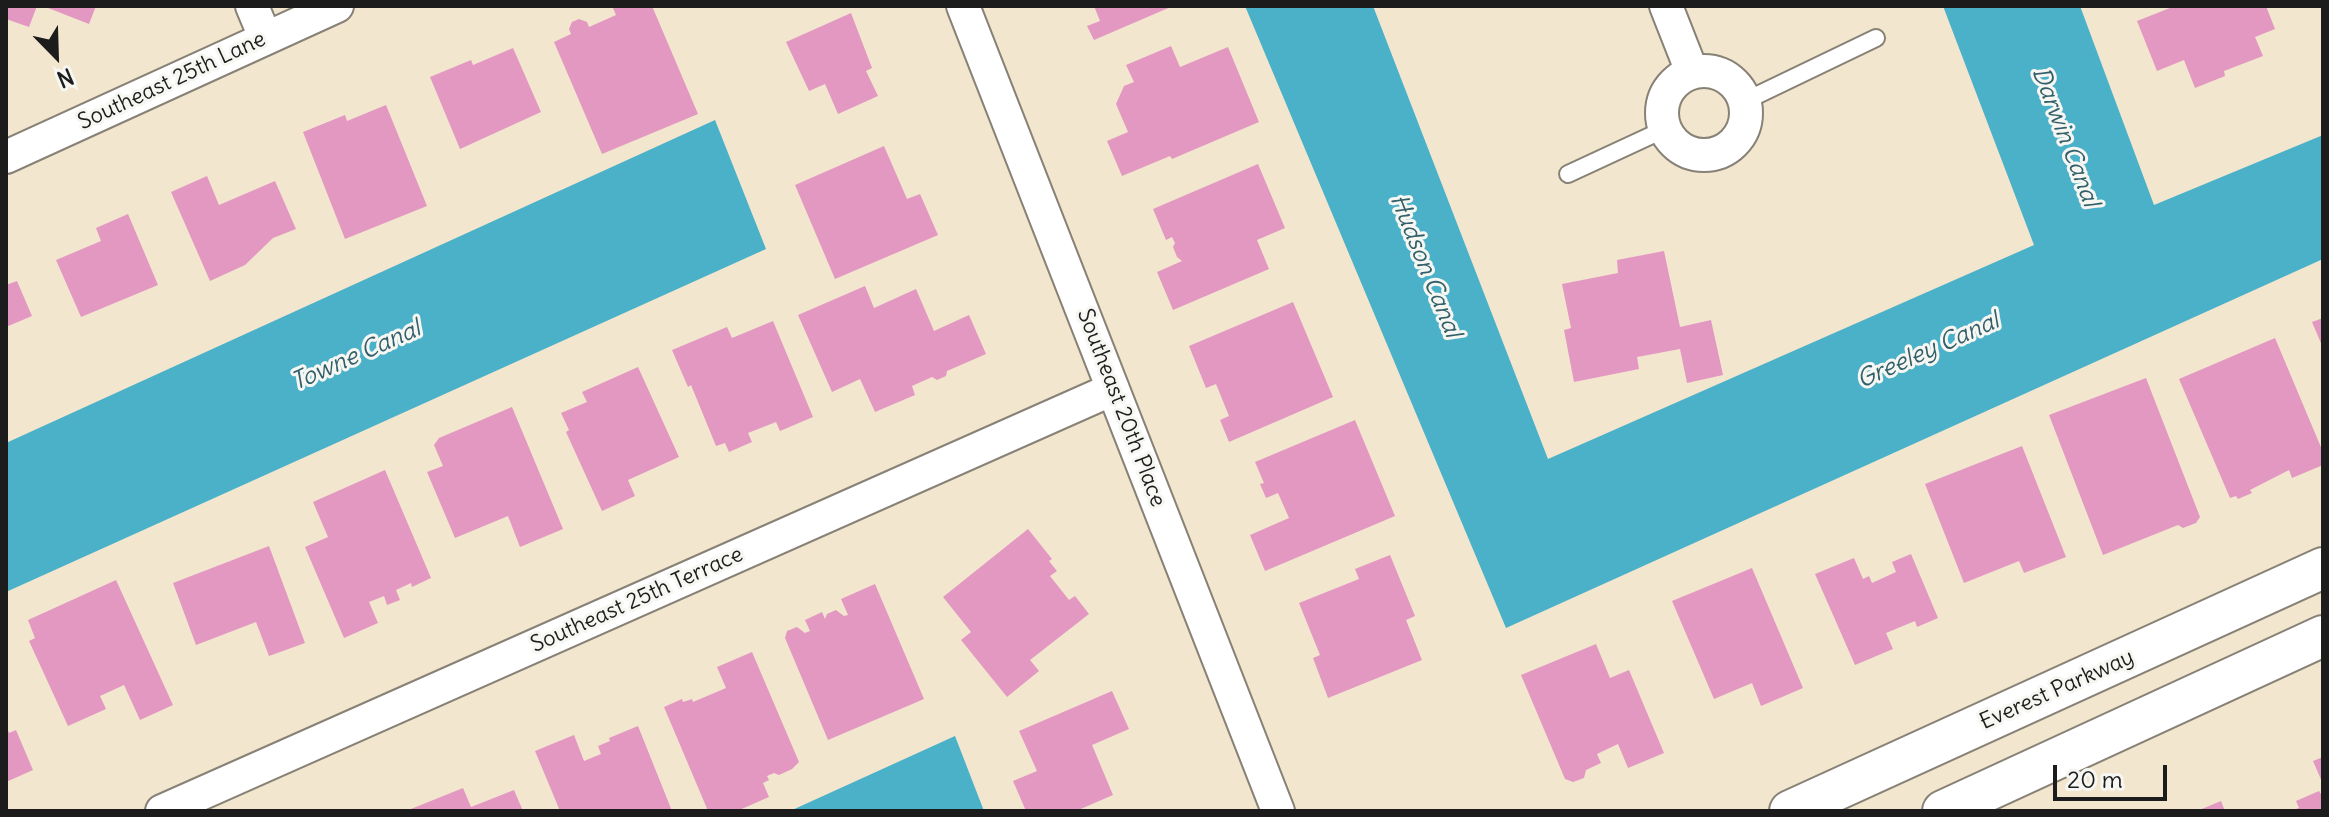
<!DOCTYPE html>
<style>
body{margin:0}
#map{position:relative;width:2329px;height:817px;overflow:hidden;background:#f2e6cf;font-family:Delius,sans-serif}
canvas{display:block}
.frame{position:absolute;inset:0;border:8px solid #1c1c1c;pointer-events:none}
.north{position:absolute;left:16px;top:16px;width:80px;height:80px;-webkit-text-stroke:6px #f6f6f2;paint-order:stroke;rotate:157deg;font-size:22px;font-weight:700;line-height:32px;text-align:center;color:#1c1c1c}
.north::after{content:'';display:block;margin:auto;width:28px;height:36px;background:#1c1c1c;clip-path:polygon(50% 0,100% 100%,50% 72%,0 100%)}
.scale{position:absolute;left:2053px;top:765px;width:114px;height:36px;box-sizing:border-box;border:4px solid #1c1c1c;border-top:0;padding-left:10px;font-size:24px;line-height:28px;white-space:nowrap;color:#1c1c1c;-webkit-text-stroke:6px #f6f6f2;paint-order:stroke}
</style>
<div id="map">
<canvas width="2329" height="817"></canvas>
<div class="frame"></div>
<div class="north">N</div>
<div class="scale">20 m</div>
</div>
<script>
const ctx = document.querySelector('canvas').getContext('2d');
ctx.lineJoin = 'round';
function paint(path, color) {
  ctx.fillStyle = color;
  ctx.fill(path, 'evenodd');
}
function poly(rows) {
  const path = new Path2D();
  for (const r of rows) {
    if (r.length === 3) {
      path.moveTo(r[0] + r[2], r[1]);
      path.arc(r[0], r[1], r[2], 0, 2 * Math.PI);
      continue;
    }
    path.moveTo(r[0], r[1]);
    for (let i = 2; i < r.length; i += 2) path.lineTo(r[i], r[i + 1]);
  }
  return path;
}
function stroke(path, color, width, dash) {
  ctx.strokeStyle = color;
  ctx.lineWidth = width;
  ctx.lineCap = dash ? 'butt' : 'round';
  ctx.setLineDash(dash || []);
  ctx.stroke(path);
}
function label(font, color, halo, rows, align = 'center') {
  ctx.font = font + ' Delius,sans-serif';
  ctx.lineWidth = 6;
  ctx.setLineDash([]);
  ctx.textBaseline = 'middle';
  ctx.strokeStyle = halo;
  ctx.fillStyle = color;
  for (const [text, x, y, turn = 0] of rows) {
    ctx.save();
    ctx.translate(x, y);
    ctx.rotate((+turn || 0) * Math.PI / 180);
    ctx.textAlign = isNaN(turn) ? turn : align;
    if (halo) ctx.strokeText(text, 0, 0);
    ctx.fillText(text, 0, 0);
    ctx.restore();
  }
}
paint(poly([
 [1245,6,1373,6,1548,459,2034,245,1943,6,2080,6,2154,205,2323,135,2323,259,1506,628],
 [715,120,766,249,6,592,6,443],
 [955,736,984,811,790,811]
]), '#4ab1c9');
paint(poly([
 [6,6,37,6,29,27,6,19],
 [43,6,96,6,89,24],
 [612,6,652,6,698,114,602,154,554,42,571,34,569,29,572,22,579,19,587,22,589,27,616,15],
 [1094,6,1173,6,1094,40,1087,26,1100,21],
 [2175,6,2266,6,2275,29,2255,37,2263,56,2224,71,2225,76,2195,88,2184,60,2157,71,2137,21],
 [851,13,872,68,866,71,878,96,838,114,825,84,809,91,786,42],
 [1171,46,1180,67,1228,47,1259,122,1172,159,1170,156,1122,176,1107,141,1128,132,1116,104,1124,86,1134,82,1126,65],
 [513,48,541,112,460,149,430,77,471,60,473,65],
 [386,105,427,206,345,239,303,132,345,115,347,121],
 [884,146,907,199,920,194,938,235,835,279,795,185],
 [1258,164,1285,228,1257,240,1269,269,1173,310,1157,272,1182,261,1177,257,1173,247,1175,243,1172,237,1166,240,1153,209],
 [207,176,219,205,275,181,296,229,273,238,245,265,210,281,171,192],
 [128,214,158,285,81,317,56,260,101,241,96,228],
 [1664,251,1680,327,1711,320,1723,375,1687,383,1680,349,1637,357,1639,369,1574,382,1564,330,1571,328,1562,284,1618,273,1617,260],
 [17,281,32,316,6,327,6,285],
 [865,286,874,308,916,289,934,331,969,315,986,354,947,371,946,376,937,380,932,377,912,386,915,395,875,412,860,379,832,392,798,315],
 [1293,302,1333,397,1229,442,1220,420,1229,416,1216,384,1206,388,1189,346],
 [2323,318,2323,348,2312,322],
 [773,321,813,417,780,431,776,422,748,433,752,442,729,452,725,443,716,446,691,385,688,387,672,350,727,327,732,338],
 [2275,338,2323,452,2323,465,2292,478,2289,470,2250,490,2252,493,2238,499,2236,496,2230,498,2179,379],
 [638,367,679,457,628,480,635,496,602,511,566,432,569,430,561,413,587,402,582,392],
 [2146,378,2200,517,2196,523,2183,528,2178,525,2103,555,2049,415],
 [512,407,563,529,520,547,508,516,455,538,427,472,443,466,434,445,439,438],
 [1355,420,1395,516,1265,571,1250,535,1289,518,1278,493,1266,498,1260,484,1264,483,1255,462],
 [2022,446,2066,557,2024,573,2019,561,1964,583,1925,484],
 [385,470,431,578,412,587,411,583,396,590,400,600,387,605,384,596,369,602,378,623,344,638,305,547,328,537,313,502],
 [1028,529,1052,559,1049,561,1057,571,1050,576,1069,600,1075,596,1089,614,1030,660,1039,671,1007,697,961,640,971,632,943,597],
 [269,546,305,643,269,656,256,622,196,645,173,583],
 [1911,554,1938,618,1917,627,1915,621,1886,633,1893,649,1855,665,1815,574,1854,558,1863,579,1869,576,1872,583,1896,572,1892,562],
 [1390,555,1415,616,1406,620,1422,660,1328,698,1313,658,1320,655,1299,603,1359,579,1355,569],
 [1752,568,1803,688,1761,706,1752,683,1714,699,1672,601],
 [116,580,173,705,140,720,124,685,100,696,106,709,68,726,29,641,35,638,28,620],
 [875,584,924,699,828,740,785,638,787,631,797,627,805,633,810,631,805,620,822,612,825,619,827,614,836,610,844,616,848,615,841,599],
 [1596,644,1610,678,1629,670,1664,753,1628,768,1618,744,1597,754,1601,763,1586,770,1584,778,1573,782,1565,779,1521,675],
 [752,652,799,762,792,769,779,775,774,773,767,776,769,780,763,783,769,797,737,811,708,811,664,707,682,699,683,702,692,699,693,702,726,688,717,667],
 [1112,691,1129,729,1092,745,1113,795,1076,811,1026,811,1013,781,1037,771,1019,731],
 [6,725,9,733,16,730,33,770,6,782],
 [638,726,672,811,560,811,535,751,574,735,584,761,601,754,598,746,610,741,609,738],
 [2323,757,2323,784,2313,761],
 [463,788,471,807,514,790,523,811,406,811],
 [2319,791,2323,797,2323,811,2290,811,2299,808,2296,801],
 [2221,801,2225,811,2197,811]
]), '#e398c2');
const service = poly([
 [1745,101,1876,38],
 [1568,174,1665,129]
]);
const minor = poly([
 [252,6,265,37],
 [963,6,1278,811],
 [1666,6,1692,72],
 [1704,113,42],
 [6,157,337,6],
 [162,811,1113,389]
]);
const tertiary = poly([
 [1790,811,2323,568],
 [1943,811,2323,636]
]);
stroke(service, '#878176', 20);
stroke(minor, '#878176', 36);
stroke(tertiary, '#878176', 44);
stroke(service, '#fff', 16);
stroke(minor, '#fff', 32);
stroke(tertiary, '#fff', 40);
label('22px', '#1c1c1c', '#f6f6f2', [
 ["Southeast 25th Lane",172,81,-25],
 ["Southeast 20th Place",1121,408,69],
 ["Southeast 25th Terrace",637,600,-24],
 ["Everest Parkway",2057,690,-24]
]);
label('italic 24px', '#315f6a', '#f6f6f2', [
 ["Darwin Canal",2065,137,69],
 ["Hudson Canal",1425,266,68],
 ["Greeley Canal",1928,351,-24],
 ["Towne Canal",356,356,-24]
]);
</script>
